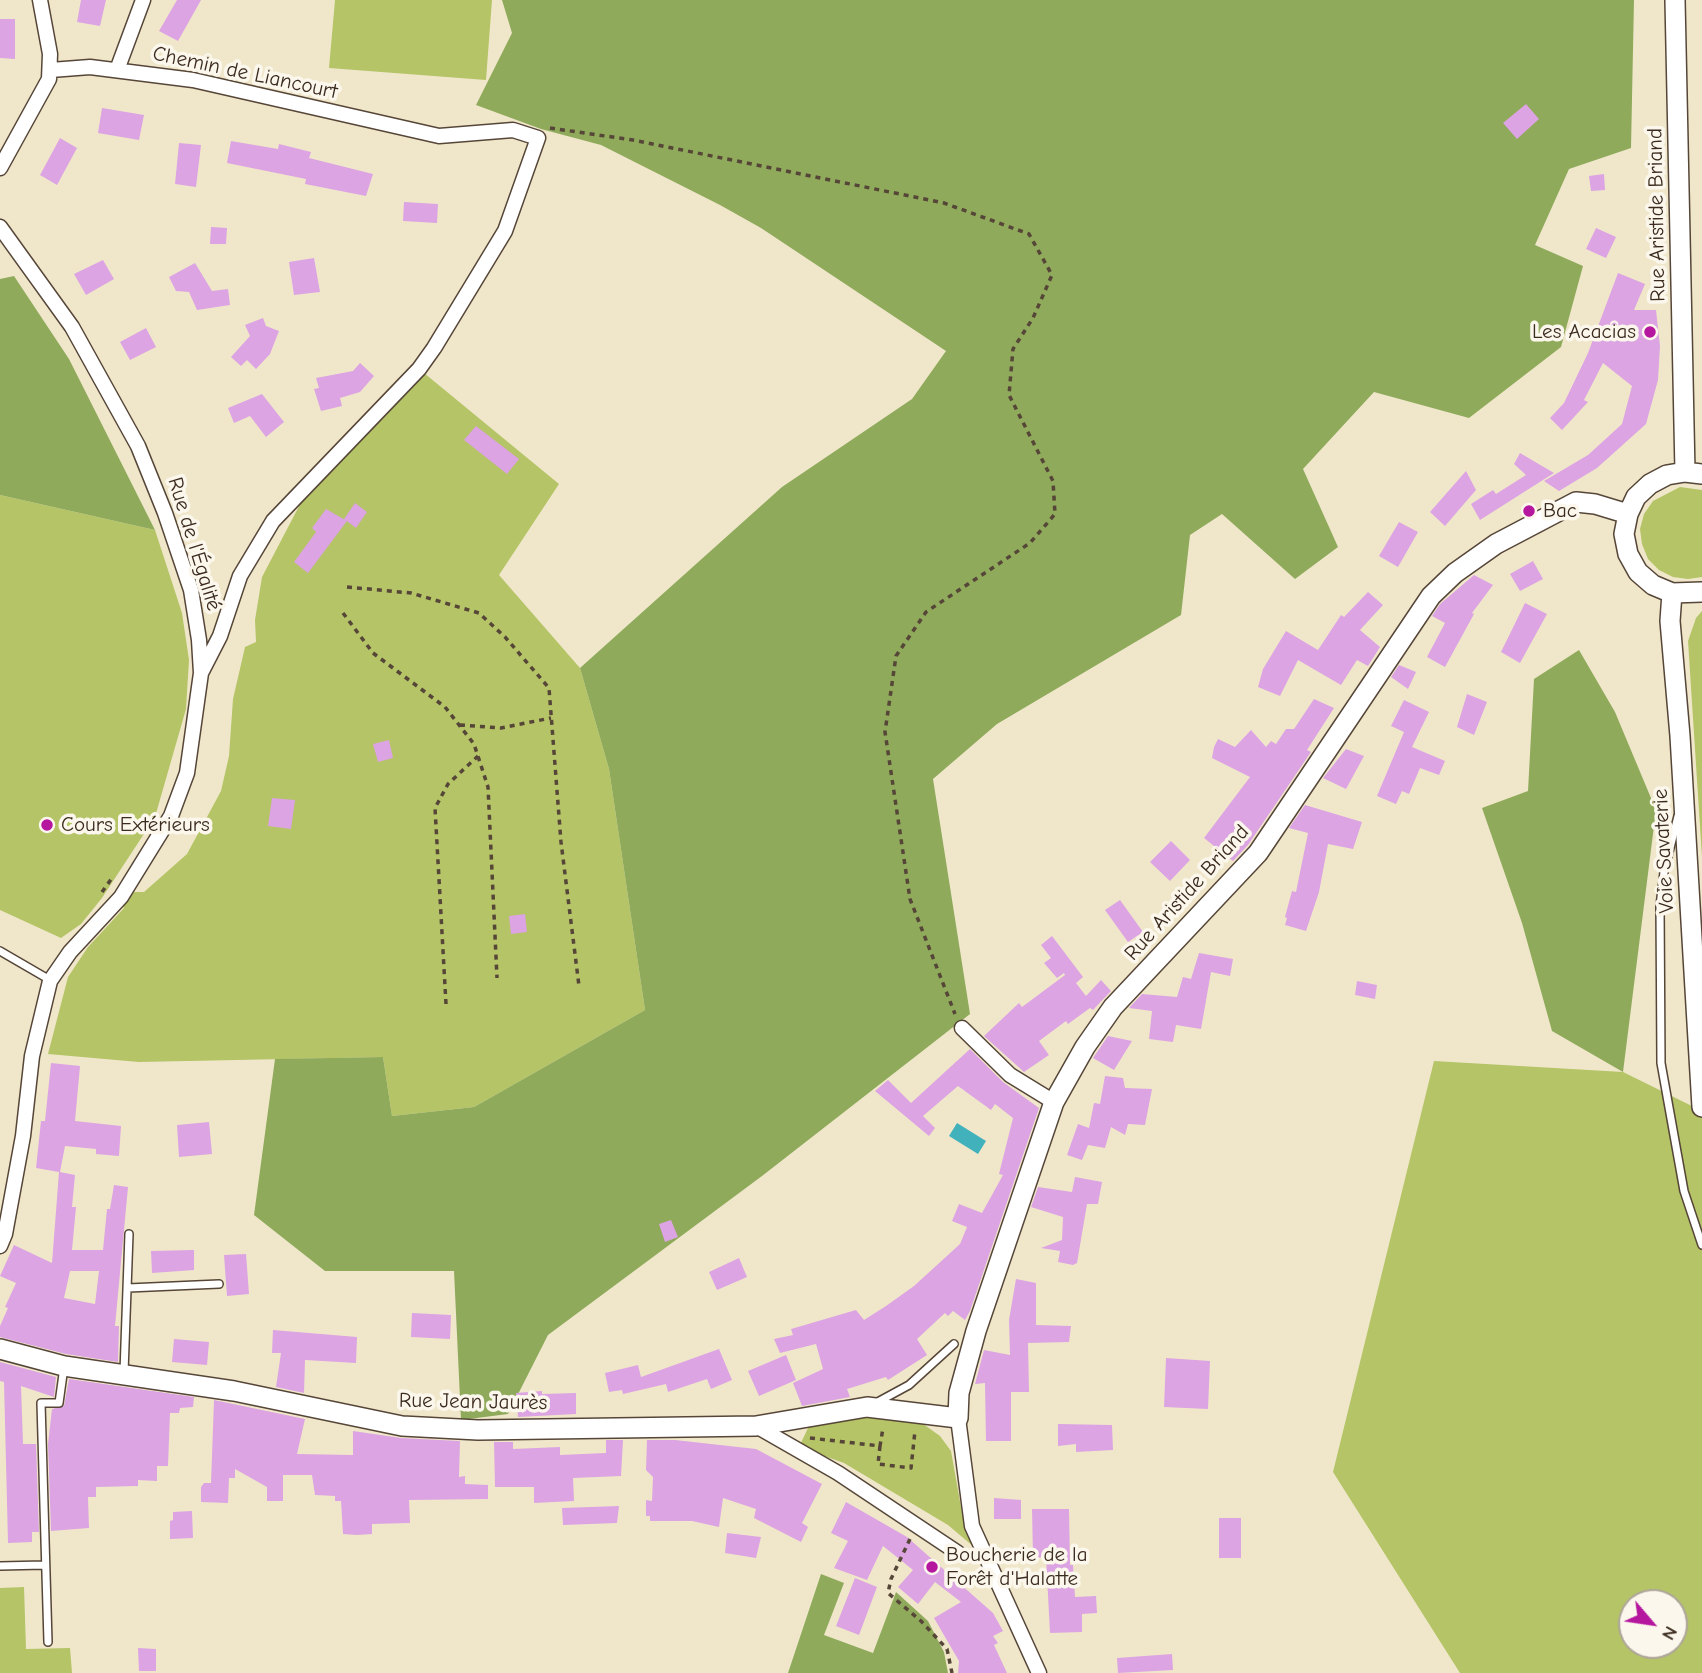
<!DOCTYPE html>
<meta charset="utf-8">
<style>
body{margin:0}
#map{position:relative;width:1702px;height:1673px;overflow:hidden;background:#f0e7cb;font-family:"Comic Neue",sans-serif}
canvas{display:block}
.north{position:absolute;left:1618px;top:1589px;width:70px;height:70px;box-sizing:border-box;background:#fbf7ec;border:2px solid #aea59a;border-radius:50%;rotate:119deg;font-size:19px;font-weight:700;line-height:28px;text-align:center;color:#3b2a1e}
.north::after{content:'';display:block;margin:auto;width:24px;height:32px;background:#b5179e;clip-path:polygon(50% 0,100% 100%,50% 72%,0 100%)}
</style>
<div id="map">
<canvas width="1702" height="1673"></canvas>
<div class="north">N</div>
</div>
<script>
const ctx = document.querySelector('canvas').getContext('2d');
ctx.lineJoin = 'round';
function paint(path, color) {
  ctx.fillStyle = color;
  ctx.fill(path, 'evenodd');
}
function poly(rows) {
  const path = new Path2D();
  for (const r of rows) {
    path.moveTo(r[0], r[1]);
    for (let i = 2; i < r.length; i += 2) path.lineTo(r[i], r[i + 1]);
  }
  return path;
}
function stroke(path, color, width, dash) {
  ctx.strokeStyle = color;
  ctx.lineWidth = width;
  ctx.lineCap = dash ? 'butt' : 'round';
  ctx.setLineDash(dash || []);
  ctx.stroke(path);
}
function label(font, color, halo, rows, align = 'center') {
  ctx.font = font + ' "Comic Neue",sans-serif';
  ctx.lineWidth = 7;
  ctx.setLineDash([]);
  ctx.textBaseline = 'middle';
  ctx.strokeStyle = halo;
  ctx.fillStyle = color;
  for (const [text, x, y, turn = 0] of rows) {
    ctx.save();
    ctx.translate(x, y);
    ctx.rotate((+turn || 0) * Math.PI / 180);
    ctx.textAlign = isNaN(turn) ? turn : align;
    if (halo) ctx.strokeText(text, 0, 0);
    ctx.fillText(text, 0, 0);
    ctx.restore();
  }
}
paint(poly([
 [335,0,492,0,486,80,329,68],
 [424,373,559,484,499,575,580,668,609,769,645,1010,474,1107,392,1116,383,1057,139,1062,48,1054,68,977,88,947,124,908,122,904,132,892,144,892,187,854,221,791,229,756,233,699,245,647,256,642,255,620,262,577,308,489],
 [1680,487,1702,490,1702,577,1688,579,1673,577,1659,570,1648,559,1642,544,1640,529,1644,514,1653,501],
 [0,495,155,530,182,613,189,660,186,709,155,817,102,898,81,924,61,938,0,910],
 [1702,611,1702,857,1688,641,1696,618],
 [1434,1061,1623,1072,1702,1111,1702,1673,1460,1673,1333,1472],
 [1632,1603,1674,1603,1674,1645,1632,1645],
 [864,1415,919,1421,940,1436,951,1451,964,1524,974,1547,948,1525,844,1463,799,1447,809,1426],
 [24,1587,26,1649,70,1648,72,1673,0,1673,0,1588]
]), '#b4c466');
paint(poly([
 [502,0,1634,0,1631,148,1569,169,1535,245,1583,266,1561,347,1469,418,1374,392,1303,469,1338,547,1295,579,1222,514,1190,535,1181,615,997,724,933,779,970,1014,762,1176,548,1335,508,1414,461,1420,454,1271,325,1271,254,1215,275,1059,383,1057,392,1116,474,1107,645,1010,609,769,580,668,782,487,912,399,946,351,761,228,720,205,601,145,541,129,476,105,512,33],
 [14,276,69,359,155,530,0,495,0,279],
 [1579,650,1615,712,1656,810,1623,1072,1552,1031,1522,923,1482,808,1528,791,1534,679],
 [821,1574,844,1583,824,1635,873,1653,896,1592,928,1621,944,1652,948,1673,788,1673]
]), '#8faa5b');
paint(poly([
 [957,1123,986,1141,978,1154,949,1136]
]), '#41b1bc');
paint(poly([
 [81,0,106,0,100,26,77,22],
 [177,0,201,0,178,41,159,31],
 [0,19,15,19,15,59,0,58],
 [1526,104,1539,119,1517,139,1503,123],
 [102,108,144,115,139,140,98,133],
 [60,138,77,148,57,185,40,175],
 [231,141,278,149,279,144,311,152,309,158,373,174,366,196,305,184,306,179,227,163],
 [179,143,201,145,196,187,175,184],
 [1604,174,1605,190,1591,191,1589,176],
 [404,202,438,204,437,223,403,221],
 [211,227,227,228,226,244,210,244],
 [1596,228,1616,237,1606,258,1586,249],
 [314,258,320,292,294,295,289,262],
 [103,260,114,279,86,295,74,274],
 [195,263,212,291,228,289,230,305,197,310,189,292,176,291,169,277],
 [1618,273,1645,284,1634,310,1656,310,1660,346,1658,380,1646,424,1597,468,1559,491,1544,481,1588,455,1622,424,1632,386,1603,363,1584,400,1588,402,1562,430,1550,418,1564,403,1588,353],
 [263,318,266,326,279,331,270,354,256,369,247,360,241,366,231,357,250,336,245,325],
 [146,328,156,347,130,360,120,342],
 [360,363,374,376,360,392,340,398,342,406,321,411,314,389,319,388,316,378,353,371],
 [262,394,284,422,266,437,250,416,234,423,228,408],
 [476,426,519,459,507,474,464,440],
 [1520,453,1554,473,1480,520,1471,504,1493,490,1496,494,1526,475,1514,464],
 [1466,471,1476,490,1445,526,1430,512],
 [355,503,367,512,356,528,344,519],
 [326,509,347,521,308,573,294,562,316,532,312,528],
 [1399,522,1418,532,1398,567,1379,556],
 [1533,561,1543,579,1520,591,1510,574],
 [1474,575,1493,585,1472,613,1474,614,1445,667,1427,657,1445,623,1432,616,1440,604],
 [1368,592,1383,605,1360,630,1380,647,1368,666,1357,660,1341,685,1298,660,1280,696,1258,687,1263,669,1286,631,1318,650,1341,615,1344,617],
 [1525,603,1547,614,1520,663,1501,652],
 [1399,665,1416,672,1408,689,1391,677],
 [1467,694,1487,702,1474,735,1457,727],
 [1314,699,1334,708,1307,750,1311,752,1248,845,1233,861,1204,838,1250,777,1212,758,1214,747,1218,739,1235,747,1251,730,1266,747,1271,741,1276,744,1286,729,1294,729],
 [1404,700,1429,712,1412,747,1445,761,1439,775,1420,768,1409,794,1402,791,1396,804,1377,796,1404,732,1391,726],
 [389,740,393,758,378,762,373,744],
 [1346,749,1364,756,1346,789,1323,778],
 [272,798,295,800,291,829,268,826],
 [1305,805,1362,822,1353,849,1328,844,1319,892,1306,931,1285,925,1287,918,1285,917,1292,891,1296,892,1308,833,1289,828],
 [1171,841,1190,860,1170,881,1150,862],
 [1120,900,1143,932,1128,942,1105,910],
 [525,914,527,932,511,934,509,916],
 [1052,936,1083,977,1076,983,1086,996,1101,980,1111,991,1093,1010,1090,1008,1068,1024,1066,1021,1039,1041,1049,1055,1024,1072,984,1036,1019,1003,1022,1007,1065,975,1064,973,1057,978,1044,963,1051,958,1041,945],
 [1199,953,1233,959,1230,976,1211,972,1201,1029,1176,1025,1173,1042,1149,1039,1152,1011,1129,1008,1142,994,1177,997,1183,977,1191,979],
 [1357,981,1377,985,1375,999,1355,995],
 [1108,1036,1132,1041,1114,1070,1093,1058],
 [970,1049,1003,1082,1039,1108,970,1311,965,1320,953,1311,948,1316,945,1313,917,1339,927,1355,888,1380,886,1377,847,1389,850,1397,802,1406,793,1383,823,1369,816,1344,780,1353,774,1339,793,1335,791,1329,856,1310,864,1320,886,1306,914,1286,960,1244,967,1227,952,1221,959,1204,982,1213,1003,1175,999,1174,1013,1118,995,1104,991,1110,958,1086,923,1116,935,1128,929,1136,875,1091,888,1080,911,1103],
 [51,1063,80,1066,75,1121,121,1126,119,1156,96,1154,96,1149,65,1146,60,1172,75,1175,72,1207,76,1207,72,1250,103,1250,107,1209,110,1209,114,1185,128,1187,115,1326,119,1326,118,1362,66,1354,0,1337,0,1326,8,1308,5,1307,16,1283,0,1276,14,1245,52,1263,59,1172,36,1168,41,1121,45,1121],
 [70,1271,99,1271,95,1304,64,1298],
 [1105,1076,1123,1078,1125,1088,1152,1089,1145,1125,1128,1124,1125,1135,1111,1127,1105,1148,1088,1145,1082,1160,1067,1155,1078,1124,1089,1128,1094,1103,1100,1104],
 [209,1122,212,1154,179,1157,177,1125],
 [1075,1177,1102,1182,1098,1204,1087,1204,1077,1263,1073,1265,1058,1262,1060,1251,1041,1248,1062,1240,1063,1217,1031,1207,1038,1187,1072,1192],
 [671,1220,678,1237,665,1242,659,1224],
 [194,1250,194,1270,152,1273,151,1251],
 [246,1254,249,1294,227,1296,224,1255],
 [739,1258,747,1277,717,1290,709,1272],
 [1016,1279,1036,1283,1036,1325,1071,1326,1069,1342,1028,1343,1029,1392,1011,1392,1011,1441,986,1441,985,1383,975,1384,984,1350,1010,1355,1009,1320],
 [412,1313,451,1315,450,1339,411,1337],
 [273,1330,357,1337,356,1363,305,1360,304,1393,276,1387,281,1353,272,1353],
 [174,1339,209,1342,207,1365,172,1362],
 [719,1349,732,1380,711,1389,707,1379,668,1392,666,1384,623,1394,622,1390,609,1392,605,1373,638,1365,641,1377],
 [786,1355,796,1380,759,1396,748,1371],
 [1166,1358,1210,1361,1208,1409,1164,1407],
 [0,1362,56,1377,54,1397,21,1386,23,1444,36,1444,39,1532,32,1532,32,1542,8,1543,4,1382,0,1381],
 [69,1379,194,1397,193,1407,180,1408,179,1413,170,1413,168,1466,157,1466,157,1481,138,1480,138,1486,96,1487,96,1497,88,1497,89,1528,51,1531,48,1444,52,1409,64,1406],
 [542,1391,542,1394,576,1393,576,1414,518,1417,516,1393],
 [214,1400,305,1419,297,1454,353,1455,353,1431,401,1438,460,1441,459,1477,465,1476,465,1484,488,1485,488,1499,409,1500,410,1523,372,1524,372,1534,357,1535,343,1534,341,1501,335,1501,335,1496,315,1495,312,1475,283,1475,283,1501,267,1501,267,1487,235,1469,235,1478,229,1478,228,1503,201,1502,201,1487,204,1483,211,1483],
 [1058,1424,1112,1425,1113,1450,1076,1452,1076,1444,1058,1446],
 [606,1440,623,1440,621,1476,573,1478,574,1501,534,1503,534,1487,495,1487,494,1442,513,1442,513,1449,560,1447,560,1455,606,1453],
 [647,1440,675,1440,756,1449,822,1484,802,1523,808,1527,801,1542,754,1518,756,1509,723,1498,719,1527,692,1521,650,1521,650,1516,646,1516,646,1500,652,1501,653,1477,646,1470],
 [994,1498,1021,1500,1021,1519,994,1519],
 [846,1502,907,1537,993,1613,1003,1631,993,1636,998,1643,994,1645,1007,1673,958,1673,959,1661,934,1618,961,1602,935,1582,918,1604,898,1587,913,1570,883,1546,867,1580,834,1568,848,1541,831,1533],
 [619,1506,617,1523,563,1525,562,1508],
 [1032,1509,1069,1509,1070,1565,1073,1565,1075,1597,1096,1596,1097,1613,1082,1614,1082,1632,1050,1633,1046,1557,1033,1558],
 [192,1511,193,1538,170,1539,170,1521,173,1520,173,1512],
 [1219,1518,1241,1518,1241,1558,1219,1558],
 [727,1533,761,1537,756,1558,725,1553],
 [855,1578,877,1587,859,1635,836,1626],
 [138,1648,156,1649,156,1671,139,1671],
 [1172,1654,1173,1670,1118,1673,1117,1658]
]), '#dca4e2');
const lane = poly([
 [1678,816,1664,872,1660,906,1661,1063,1684,1191,1702,1245],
 [0,951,50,980],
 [128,1288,219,1284],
 [124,1372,129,1234],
 [874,1404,909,1385,954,1344],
 [0,1566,44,1565],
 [48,1642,41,1403,59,1403,64,1367]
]);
const street = poly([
 [51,70,90,67,193,80,439,136,513,130,538,138,505,231,434,348,419,369,273,521,240,576,220,636,201,673],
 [117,70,143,0],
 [0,168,49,79,50,54,40,0],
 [0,227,72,327,138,446,165,513,191,590,199,640,201,673,187,773,171,816,121,897,70,952,50,981,32,1056,23,1136,5,1234,0,1246],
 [962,1028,1010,1075,1054,1102],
 [958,1418,972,1526,1039,1673],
 [756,1426,838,1473,958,1553]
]);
const secondary = poly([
 [1675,0,1685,472],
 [1702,474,1685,472,1667,475,1650,484,1636,497,1628,514,1624,534,1628,554,1638,572,1653,585,1672,593,1702,592],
 [1672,593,1670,621,1680,736,1702,1107],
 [0,1349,64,1366,234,1391,402,1426,478,1430,756,1426,867,1407,958,1418,959,1393,976,1331,1054,1102,1085,1047,1113,1007,1258,853,1431,596,1455,573,1496,544,1576,502,1595,504,1628,514]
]);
stroke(lane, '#564638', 10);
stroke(street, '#564638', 17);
stroke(secondary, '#564638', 22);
stroke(poly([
 [550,128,633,140,944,203,1029,234,1052,275,1033,318,1013,349,1009,395,1053,481,1055,514,1030,543,926,612,896,656,885,732,910,899,955,1014],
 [347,587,411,593,479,613,505,637,549,688,561,842,579,986],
 [343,613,373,653,445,707,474,744,488,787,497,978],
 [460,725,501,728,551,718],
 [102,892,112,878],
 [446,1004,435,808,448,784,478,756],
 [810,1438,880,1446,883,1428],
 [880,1446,878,1464,911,1468,915,1431],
 [910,1539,891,1579,888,1593,921,1621,947,1649,952,1673]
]), '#564638', 3.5, [5, 5]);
stroke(lane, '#fff', 7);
stroke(street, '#fff', 14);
stroke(secondary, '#fff', 19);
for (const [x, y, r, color] of [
 [1650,332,7,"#b5179e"],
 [1529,511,7,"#b5179e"],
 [47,825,7,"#b5179e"],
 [932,1567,7,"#b5179e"]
]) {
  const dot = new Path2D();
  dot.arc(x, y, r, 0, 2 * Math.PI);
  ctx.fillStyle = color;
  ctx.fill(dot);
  stroke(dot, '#fbf7ec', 2.5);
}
label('21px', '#3b2a1e', '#fbf7ec', [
 ["Chemin de Liancourt",245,73,12],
 ["Rue Aristide Briand",1657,215,-91],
 ["Rue de l'Égalité",194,544,73],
 ["Voie Savaterie",1664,851,-93],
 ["Rue Aristide Briand",1187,893,-48],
 ["Rue Jean Jaurès",473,1402,1]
]);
label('21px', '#3b2a1e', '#fbf7ec', [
 ["Les Acacias",1636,332,"right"],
 ["Bac",1543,511],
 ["Cours Extérieurs",61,825],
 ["Boucherie de la",946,1555],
 ["Forêt d'Halatte",946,1579]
], 'left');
</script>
